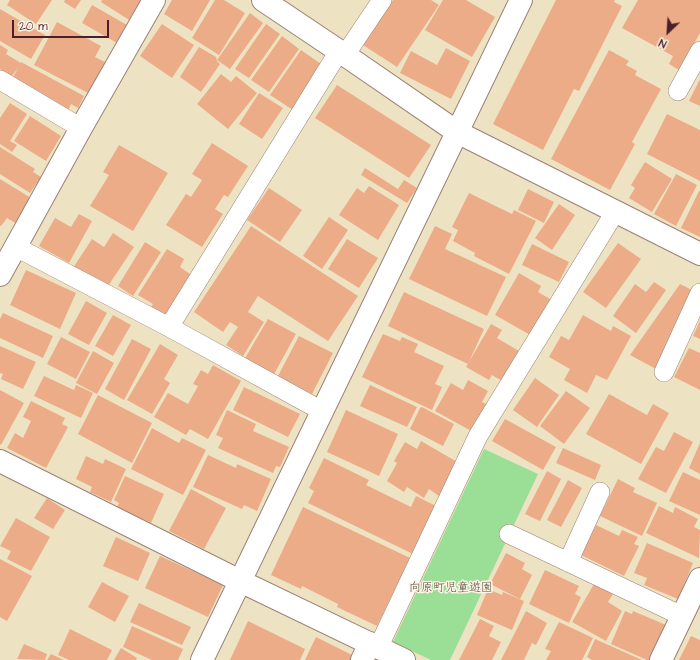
<!DOCTYPE html>
<meta charset="utf-8">
<style>
body{margin:0}
#map{position:relative;width:700px;height:660px;overflow:hidden;background:#ede3c2;font-family:"Architects Daughter",sans-serif}
canvas{display:block}
.north{position:absolute;left:648px;top:12px;width:40px;height:40px;-webkit-text-stroke:3px #fcf5e5;paint-order:stroke;rotate:205deg;font-size:11px;font-weight:700;line-height:16px;text-align:center;color:#4a1f2b}
.north::after{content:'';display:block;margin:auto;width:14px;height:18px;background:#4a1f2b;clip-path:polygon(50% 0,100% 100%,50% 72%,0 100%)}
.scale{position:absolute;left:12px;top:20px;width:97px;height:18px;box-sizing:border-box;border:2px solid #4a1f2b;border-top:0;padding-left:5px;font-size:12px;line-height:14px;white-space:nowrap;color:#4a1f2b;-webkit-text-stroke:3px #fcf5e5;paint-order:stroke}
</style>
<div id="map">
<canvas width="700" height="660"></canvas>
<div class="north">N</div>
<div class="scale">20 m</div>
</div>
<script>
const ctx = document.querySelector('canvas').getContext('2d');
ctx.lineJoin = 'round';
function paint(path, color) {
  ctx.fillStyle = color;
  ctx.fill(path, 'evenodd');
}
function poly(rows) {
  const path = new Path2D();
  for (const r of rows) {
    path.moveTo(r[0], r[1]);
    for (let i = 2; i < r.length; i += 2) path.lineTo(r[i], r[i + 1]);
  }
  return path;
}
function stroke(path, color, width, dash) {
  ctx.strokeStyle = color;
  ctx.lineWidth = width;
  ctx.lineCap = dash ? 'butt' : 'round';
  ctx.setLineDash(dash || []);
  ctx.stroke(path);
}
function label(font, color, halo, rows, align = 'center') {
  ctx.font = font + ' "Architects Daughter","Klee One",sans-serif';
  ctx.lineWidth = 3;
  ctx.setLineDash([]);
  ctx.textBaseline = 'middle';
  ctx.strokeStyle = halo;
  ctx.fillStyle = color;
  for (const [text, x, y, turn = 0] of rows) {
    ctx.save();
    ctx.translate(x, y);
    ctx.rotate((+turn || 0) * Math.PI / 180);
    ctx.textAlign = isNaN(turn) ? turn : align;
    if (halo) ctx.strokeText(text, 0, 0);
    ctx.fillText(text, 0, 0);
    ctx.restore();
  }
}
paint(poly([
 [484,449,538,474,450,660,431,660,393,642]
]), '#9bde95');
paint(poly([
 [10,0,52,0,36,24,7,5],
 [65,0,81,0,75,9,64,2],
 [102,0,141,0,129,20,101,2],
 [172,0,210,0,192,31,164,14],
 [215,0,224,0,245,13,219,55,192,38],
 [393,0,431,0,439,5,397,67,363,45],
 [443,0,466,0,495,17,472,57,425,30],
 [556,0,615,0,614,2,622,6,579,91,574,89,543,150,493,124],
 [638,0,700,0,700,33,679,70,669,64,673,56,622,28],
 [92,5,127,25,117,43,82,23],
 [0,9,45,35,31,59,0,41],
 [250,13,263,23,230,69,217,60],
 [57,22,101,46,95,57,107,63,90,94,34,65],
 [162,24,194,45,172,78,140,56],
 [266,24,280,34,249,78,235,69],
 [282,36,299,49,269,92,251,80],
 [0,45,8,50,6,54,21,63,21,62,84,96,78,108,71,104,68,111,11,81,18,68,12,76,0,69],
 [199,47,216,57,217,61,220,64,201,92,180,77],
 [446,48,470,61,451,99,400,73,411,51,437,65],
 [301,50,324,66,293,110,270,95],
 [609,50,629,61,626,65,637,71,635,75,661,89,632,142,635,144,610,190,551,159],
 [221,74,231,82,236,76,257,93,228,129,197,104],
 [700,79,700,106,689,101],
 [337,85,431,145,409,178,315,118],
 [259,93,283,108,262,139,239,124],
 [10,103,27,114,10,141,17,145,12,152,0,144,0,118],
 [667,114,700,130,700,181,647,154],
 [30,116,61,136,46,161,14,141],
 [212,143,248,166,228,197,224,195,215,209,223,214,202,247,166,225,186,194,191,197,202,180,192,174],
 [119,145,168,173,133,231,90,206,109,175,103,172],
 [0,147,35,169,33,172,41,177,30,193,0,174],
 [645,162,672,179,652,212,629,198,635,188,631,185],
 [365,168,398,189,404,180,417,188,407,203,361,175],
 [676,174,697,185,676,226,654,214],
 [0,179,36,201,20,226,7,218,1,226,0,226],
 [369,186,399,205,378,240,339,215,357,188,364,193],
 [269,188,302,210,280,242,247,220],
 [528,189,554,202,544,223,518,210],
 [699,191,700,191,700,237,681,228],
 [469,193,512,214,514,210,536,221,509,274,474,256,475,253,453,241,458,230,452,227],
 [559,204,575,215,552,250,535,238],
 [79,214,92,221,69,263,39,246,55,218,71,227],
 [329,217,348,230,322,269,303,256],
 [251,226,358,296,328,341,258,296,248,312,264,322,243,356,226,345,238,327,230,322,223,332,194,312],
 [435,226,452,234,445,249,506,277,487,316,409,279],
 [113,233,134,247,106,289,73,268,92,239,104,247],
 [347,239,378,258,359,288,328,269],
 [145,242,161,252,133,296,118,286],
 [618,243,641,259,606,308,583,292],
 [532,244,569,262,559,282,522,265],
 [167,249,184,259,180,267,196,278,171,319,149,310,153,304,138,295],
 [26,270,76,293,60,329,10,305],
 [519,273,541,286,538,292,552,300,532,336,495,315],
 [654,282,666,290,636,333,613,316,635,284,646,292],
 [680,284,696,292,656,369,630,355],
 [404,292,484,329,468,364,388,326],
 [86,301,107,313,89,345,68,334],
 [3,313,53,336,43,358,0,338,0,319],
 [113,315,131,325,113,356,95,346],
 [583,315,611,331,613,326,631,336,607,380,596,375,587,393,564,380,570,369,549,357,561,336,569,340],
 [268,319,296,334,273,376,244,360],
 [700,321,700,339,693,336],
 [491,324,502,330,497,338,519,351,502,381,492,375,489,380,466,367],
 [383,334,400,341,402,337,418,344,414,352,444,366,435,384,442,387,432,410,362,377],
 [299,336,333,353,312,394,278,376],
 [61,337,90,352,76,379,47,364],
 [132,339,151,349,124,400,105,389],
 [160,344,178,355,164,379,170,383,152,414,127,400],
 [0,346,36,362,23,389,1,379,3,374,0,373],
 [689,348,700,353,700,390,674,377],
 [93,351,114,363,97,394,76,383],
 [213,365,241,381,208,439,190,429,186,435,154,417,168,393,188,404,198,386,193,384,201,370,208,374],
 [44,376,74,390,76,385,93,393,81,418,34,396],
 [535,378,559,395,537,427,513,410],
 [468,380,488,391,482,402,490,406,475,433,435,411,451,383,463,390],
 [370,385,417,407,407,427,360,406],
 [244,387,300,414,288,437,233,410],
 [0,390,24,403,1,445,0,444],
 [566,391,590,408,564,444,540,426],
 [609,394,647,415,653,404,669,413,641,464,586,434],
 [98,395,152,423,132,463,78,434],
 [31,401,65,418,62,424,68,427,46,468,7,448,15,433,23,438,31,421,23,417],
 [422,407,454,424,443,446,410,429,420,408],
 [227,410,256,424,253,431,289,447,280,467,276,466,273,473,218,448,223,438,216,435],
 [346,410,398,434,379,476,327,452],
 [505,419,556,447,543,470,492,441],
 [152,428,179,443,182,438,206,450,183,495,131,469],
 [674,432,693,442,666,493,638,479,656,447,664,451],
 [421,441,459,463,439,496,429,489,424,498,407,487,404,492,387,481,397,463,394,461,405,442,417,449],
 [700,443,700,474,689,468],
 [563,448,601,465,595,480,556,463],
 [208,455,236,468,237,464,271,479,257,511,244,505,242,509,193,487],
 [86,456,103,464,105,459,126,469,111,502,90,492,92,487,76,479],
 [324,458,369,480,366,485,411,507,416,496,438,507,415,555,308,503,314,491,309,488],
 [547,471,561,479,540,521,525,514],
 [683,472,700,480,700,515,669,501],
 [125,476,164,494,151,523,117,507,119,503,114,500],
 [618,479,635,488,633,492,657,503,642,536,600,516],
 [568,480,582,488,561,527,547,520],
 [191,489,226,508,204,549,169,531],
 [47,498,65,510,53,529,34,518],
 [659,506,673,513,675,507,698,519,694,527,700,530,699,558,646,533],
 [303,507,410,558,377,626,337,607,338,604,302,586,301,589,271,575],
 [16,518,50,537,31,571,7,559,11,551,0,546],
 [596,525,619,536,622,530,638,537,634,544,639,546,624,576,581,555],
 [116,537,150,553,138,581,103,566],
 [647,543,693,563,678,599,644,585,647,578,634,573],
 [506,553,525,563,522,569,532,575,520,599,490,584],
 [160,556,223,585,208,617,145,588],
 [0,559,32,576,7,621,0,617],
 [545,570,579,586,575,594,581,597,569,623,529,604],
 [102,582,129,596,115,622,88,607],
 [594,584,613,594,608,602,622,611,606,641,572,622],
 [488,589,502,595,503,592,524,601,512,630,477,615],
 [139,603,191,627,182,645,130,622],
 [526,611,547,623,536,645,532,643,524,660,501,660],
 [625,611,632,614,633,611,666,625,650,660,647,660,611,644],
 [480,619,494,626,489,636,501,642,492,660,459,660],
 [248,621,305,649,300,660,230,660],
 [559,622,593,638,582,660,546,660,551,651,545,649],
 [132,626,183,649,178,660,152,660,123,647],
 [70,629,112,650,107,660,69,660,58,655],
 [691,636,700,640,700,660,679,660],
 [316,637,354,656,352,660,305,660],
 [595,639,642,660,592,660,587,657],
 [24,644,47,654,45,660,17,659],
 [121,648,137,658,136,660,114,660],
 [51,654,64,660,47,660]
]), '#ecac88');
const lane = poly([
 [345,55,382,0],
 [0,80,81,128],
 [678,91,700,51],
 [16,247,169,327,322,411],
 [169,327,339,51],
 [664,372,700,293],
 [509,534,682,616],
 [568,562,600,492],
 [378,648,478,436,615,212]
]);
const street = poly([
 [263,0,345,55,457,132,700,254],
 [0,275,81,128,154,0],
 [0,461,240,581,404,660],
 [202,660,521,0],
 [362,660,370,643],
 [661,660,700,579]
]);
stroke(lane, '#9c8176', 20);
stroke(street, '#9c8176', 24);
stroke(lane, '#fff', 19);
stroke(street, '#fff', 22);
label('12px', '#5e4f46', '#fcf5e5', [
 ["向原町児童遊園",451,588]
]);
</script>
